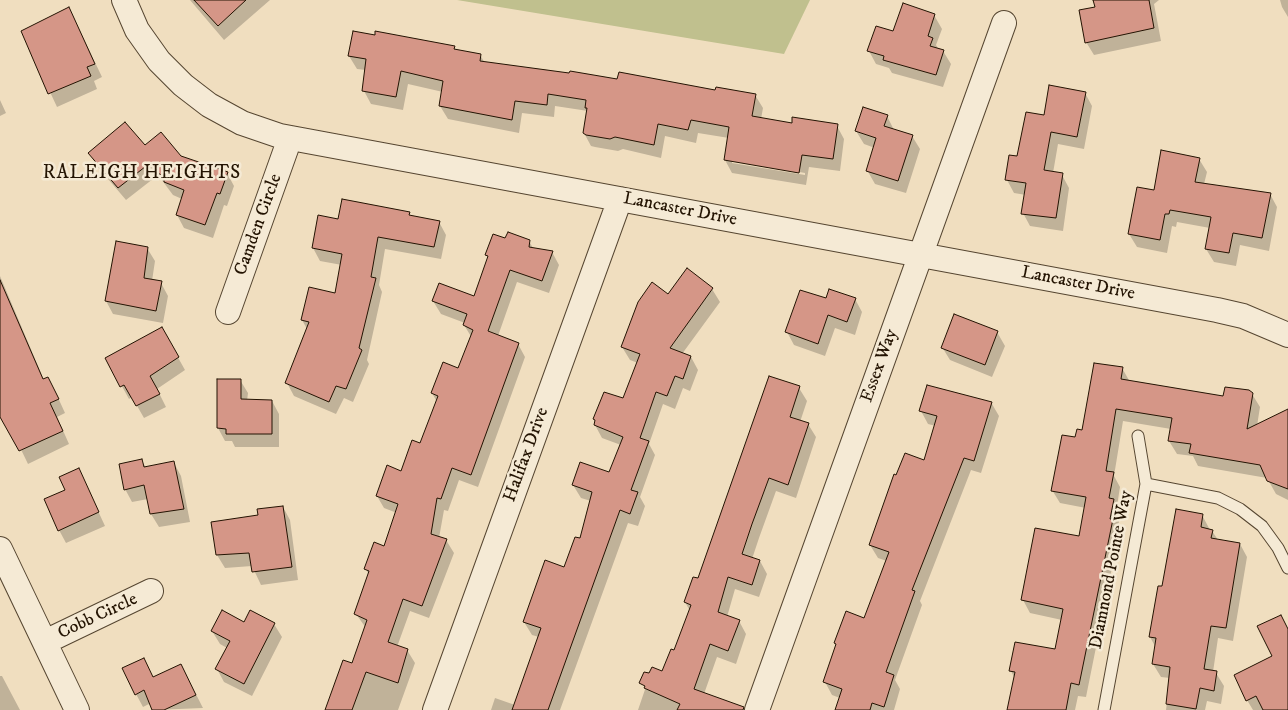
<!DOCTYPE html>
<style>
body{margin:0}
canvas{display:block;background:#f0debf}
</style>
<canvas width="1288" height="710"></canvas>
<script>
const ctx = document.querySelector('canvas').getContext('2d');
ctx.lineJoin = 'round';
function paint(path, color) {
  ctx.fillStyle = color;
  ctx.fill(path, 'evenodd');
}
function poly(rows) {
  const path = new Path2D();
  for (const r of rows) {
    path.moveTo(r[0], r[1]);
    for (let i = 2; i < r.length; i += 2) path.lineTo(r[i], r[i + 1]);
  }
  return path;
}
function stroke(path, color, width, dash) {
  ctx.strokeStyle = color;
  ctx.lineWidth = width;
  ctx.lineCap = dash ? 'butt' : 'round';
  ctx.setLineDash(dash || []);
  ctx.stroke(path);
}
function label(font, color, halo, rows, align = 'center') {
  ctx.font = font + ' "IM FELL DW Pica",serif';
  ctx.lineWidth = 5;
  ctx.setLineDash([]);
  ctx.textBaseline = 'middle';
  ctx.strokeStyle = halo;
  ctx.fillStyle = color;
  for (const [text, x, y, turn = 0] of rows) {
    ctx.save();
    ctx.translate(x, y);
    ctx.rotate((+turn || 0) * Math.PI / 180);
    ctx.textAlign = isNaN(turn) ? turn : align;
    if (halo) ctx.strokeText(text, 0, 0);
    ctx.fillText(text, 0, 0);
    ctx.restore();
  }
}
paint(poly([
 [457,0,810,0,784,54]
]), '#c0c08e');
paint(poly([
 [190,0,270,0,224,40],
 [1101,0,1159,0,1154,4,1161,41,1094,55,1086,42,1096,8],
 [1280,0,1288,0,1288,17,1282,7],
 [69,8,102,77,94,81,97,89,57,107,22,32],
 [934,15,942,29,936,45,939,50,943,51,951,64,943,87,892,73,889,68,876,64,869,51,894,33],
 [454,47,456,51,480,55,485,63,618,81,755,95,763,108,761,119,793,124,837,126,844,139,840,171,809,167,806,185,732,173,725,160,729,138,698,133,696,143,665,136,661,158,623,149,618,151,595,147,591,146,584,133,588,111,555,106,554,117,522,113,519,133,448,119,440,106,443,92,408,84,403,110,371,104,364,91,366,70,357,69,349,56],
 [732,160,805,173,805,175,732,163],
 [1085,93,1092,106,1084,149,1058,144,1053,173,1062,175,1069,188,1063,231,1030,226,1023,213,1026,195,1014,193,1007,180,1044,117],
 [0,100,6,113,0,116],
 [887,116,894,130,912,136,920,149,906,193,875,184,867,170,875,148,864,144,856,131],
 [144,147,227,173,234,186,227,206,224,205,213,238,184,228,177,215,182,199,173,195,158,175,126,200,97,166,90,153],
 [1199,159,1207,172,1204,184,1270,194,1277,207,1269,251,1240,245,1236,266,1214,262,1206,249,1210,228,1177,222,1176,227,1172,226,1167,253,1137,247,1129,234,1155,192],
 [409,214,411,217,439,222,446,235,441,259,385,249,379,285,382,292,367,360,369,364,353,402,344,398,336,414,294,396,287,383,307,329,302,320,336,294,342,265,320,261,313,248,319,217,339,221],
 [506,240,529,241,534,250,552,252,559,265,549,293,517,282,498,336,518,344,525,357,478,487,459,480,448,511,444,510,439,538,446,540,454,553,429,618,410,611,397,647,407,650,415,663,398,710,326,710,352,664,366,628,356,614,369,575,366,569,385,548,397,513,384,508,377,496,402,472,421,444,437,402,432,393,459,369,472,338,464,325,465,323,441,314,433,301,475,298,489,259,487,255],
 [147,248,155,261,152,281,161,283,168,296,163,323,113,314,106,301],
 [0,276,44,380,55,391,65,413,57,417,69,444,28,464,0,406],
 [712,289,720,302,682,354,691,357,698,370,690,391,683,388,675,409,663,404,649,444,655,455,640,497,645,506,638,526,628,523,560,710,491,710,495,698,515,705,539,637,532,635,524,622,564,569,581,540,591,501,581,498,573,485,610,474,621,445,602,438,595,425,624,400,638,363,630,360,622,347,668,295],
 [855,299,862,312,855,335,835,328,825,356,794,345,787,332,826,300],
 [955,316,997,332,1005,346,992,377,950,360,942,347],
 [162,329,185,370,157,389,166,407,144,418,132,397,129,399,107,359],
 [1122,368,1130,382,1224,397,1252,394,1260,407,1257,426,1288,410,1288,500,1276,494,1267,478,1198,466,1193,456,1177,454,1169,441,1171,429,1123,421,1114,476,1120,487,1117,506,1121,513,1117,530,1119,533,1086,697,1078,696,1075,710,1009,710,1015,679,1011,671,1056,651,1062,620,1030,613,1023,600,1080,538,1086,508,1060,503,1052,490,1076,438,1083,432],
 [218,380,240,380,248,393,247,401,272,401,279,414,279,447,235,447,232,441,225,441,218,428],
 [928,386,992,404,999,416,981,473,971,470,920,601,922,605,895,680,900,689,894,710,836,710,840,698,832,695,825,682,865,619,887,561,878,558,870,545,925,462,936,426,928,424,921,411],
 [799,388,807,401,800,422,808,424,816,437,796,498,776,491,759,538,752,559,760,561,767,574,759,597,735,589,727,617,739,621,746,634,736,664,717,657,704,694,720,710,638,710,652,669,663,673,675,652,690,611,685,602],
 [142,461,146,468,174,463,181,476,190,522,159,527,151,514,148,499,132,502,125,489],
 [79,470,105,526,66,543,59,530,66,490],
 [283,507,290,520,298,580,261,585,252,566,225,568,217,555,260,516],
 [1202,515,1210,530,1212,531,1218,540,1240,544,1247,557,1233,641,1218,638,1213,672,1216,673,1224,686,1221,704,1207,701,1205,710,1166,710,1170,678,1161,677,1153,664,1156,648,1150,637,1163,588],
 [250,612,274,624,282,637,252,696,224,682,217,669,227,648,220,644,212,631,244,623],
 [1280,616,1288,710,1253,710,1247,700,1274,657],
 [181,665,203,708,154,710,151,703,143,707,136,694,153,678],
 [0,676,2,676,20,710,0,710]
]), '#0003');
const building = poly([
 [194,0,246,0,218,26,194,0],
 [1093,0,1149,0,1154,28,1085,43,1079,10,1095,7,1093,0],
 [903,3,935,14,928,36,933,38,930,46,944,50,936,75,883,60,884,56,867,51,876,26,893,31,903,3],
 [69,7,95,64,87,67,91,76,48,94,21,31,69,7],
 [353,31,375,35,375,31,455,46,454,49,481,54,480,61,569,73,570,71,617,79,619,72,715,90,716,87,756,94,752,116,792,123,792,117,838,124,833,159,802,155,799,173,724,160,729,127,691,120,688,130,658,124,654,145,615,137,610,139,586,135,583,133,587,108,585,108,586,100,548,94,547,105,515,101,512,120,439,106,443,81,401,71,396,97,362,91,366,59,348,56,353,31],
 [1049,85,1086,92,1077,137,1051,132,1044,170,1063,173,1056,218,1021,214,1026,183,1005,180,1009,155,1017,156,1026,112,1044,115,1049,85],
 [863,107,888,115,884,126,913,135,898,181,866,171,876,138,855,131,863,107],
 [125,122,145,145,161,132,181,156,228,172,220,194,217,193,205,225,176,215,184,190,164,182,164,179,150,163,118,188,88,153,125,122],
 [1161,150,1200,158,1195,182,1271,193,1262,238,1233,233,1229,253,1205,249,1211,217,1170,210,1169,214,1165,214,1160,240,1128,234,1137,187,1154,190,1161,150],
 [342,199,410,212,409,215,440,221,434,247,378,237,371,277,376,278,359,348,362,350,346,389,336,386,329,402,285,383,309,322,301,320,309,287,335,293,342,254,312,248,318,215,338,219,342,199],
 [508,232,530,240,529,247,553,251,542,281,510,270,488,331,519,343,471,475,452,468,441,499,437,498,431,534,447,539,422,606,403,599,388,642,408,649,398,683,366,672,352,710,325,710,343,660,352,663,367,620,354,614,369,571,364,569,374,542,384,546,398,504,376,496,387,465,401,471,412,440,420,443,438,396,431,393,443,362,458,368,473,330,463,325,467,314,432,301,439,283,474,296,488,256,485,255,493,234,505,238,508,232],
 [116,241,148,247,144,278,162,281,156,311,105,301,116,241],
 [687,268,713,288,670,348,691,356,683,379,675,376,667,396,656,392,640,438,649,441,631,490,638,492,630,514,620,510,548,710,512,710,541,628,523,622,545,560,564,567,575,537,580,538,592,492,572,485,580,462,609,472,623,437,594,425,595,420,593,419,604,392,623,398,640,354,621,347,638,302,652,282,668,294,687,268],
 [0,280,43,379,48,377,59,399,50,403,63,431,19,451,0,417,0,280],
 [829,289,856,298,847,322,828,315,818,344,785,332,800,290,826,298,829,289],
 [954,314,998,331,985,365,941,348,954,314],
 [162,327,179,357,150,376,160,394,136,406,124,385,120,387,105,358,162,327],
 [1094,363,1123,367,1121,379,1223,396,1225,387,1249,390,1253,393,1247,429,1288,409,1288,489,1267,481,1260,465,1189,453,1191,444,1168,441,1172,418,1116,409,1106,471,1114,472,1109,498,1114,499,1110,519,1113,519,1079,685,1071,683,1066,710,1007,710,1015,672,1009,671,1015,642,1055,649,1063,609,1021,600,1035,528,1079,536,1086,497,1051,491,1062,435,1075,437,1077,429,1082,430,1094,363],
 [769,376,800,386,790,417,809,423,788,485,769,478,752,524,742,554,760,560,752,585,728,577,718,612,740,620,728,651,710,644,694,689,744,707,743,710,677,710,680,704,644,688,645,686,639,683,644,672,649,673,652,667,662,671,671,649,674,650,691,605,684,602,693,577,698,578,769,376],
 [217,379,241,379,241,399,272,400,272,434,226,434,226,429,217,428,217,379],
 [927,385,992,402,974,461,964,458,912,590,915,591,886,672,894,675,884,707,872,703,870,710,835,710,842,689,823,682,836,644,834,643,846,611,864,618,889,552,869,545,894,474,896,475,905,453,924,460,937,416,919,411,927,385],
 [142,459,144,467,174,461,184,509,150,514,144,485,124,490,119,464,142,459],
 [79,468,99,512,58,531,44,499,65,490,59,477,79,468],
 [283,506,292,567,252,572,249,553,216,555,211,522,258,515,257,509,283,506],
 [1176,509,1203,514,1201,527,1213,530,1211,538,1240,543,1226,628,1211,626,1204,669,1217,671,1214,691,1200,688,1196,709,1166,704,1170,667,1152,664,1156,638,1149,637,1158,586,1162,586,1176,509],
 [222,610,244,622,250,610,275,623,244,684,215,669,230,641,211,631,222,610],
 [1281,615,1288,629,1288,710,1263,710,1256,696,1246,701,1234,675,1272,656,1257,626,1281,615],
 [144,658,153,677,181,664,196,695,164,710,152,710,144,690,135,695,122,668,144,658]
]);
paint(building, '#d59687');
stroke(building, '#231302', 1);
const service = poly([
 [1146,484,1218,498,1240,509,1262,526,1278,548,1288,568],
 [1104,710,1146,484,1138,436]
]);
const minor = poly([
 [124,0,137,30,159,61,183,85,209,105,242,123,280,136,1217,310,1243,316,1288,335],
 [228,312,290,138],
 [0,549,77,710],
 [45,642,151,591],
 [435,710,620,199],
 [757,710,1004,23]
]);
stroke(service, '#564631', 13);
stroke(minor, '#564631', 26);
stroke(service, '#f5ead5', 11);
stroke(minor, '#f5ead5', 24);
label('18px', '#231302', '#f5ead5', [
 ["Lancaster Drive",680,210,11],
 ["Camden Circle",259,225,-70],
 ["Lancaster Drive",1078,284,11],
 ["Essex Way",880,366,-70],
 ["Halifax Drive",527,455,-70],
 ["Diamnond Pointe Way",1112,570,-79],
 ["Cobb Circle",98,617,-25]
]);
ctx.letterSpacing = '1px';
label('19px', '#231302', '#f5ead5', [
 ["RALEIGH HEIGHTS",142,174]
]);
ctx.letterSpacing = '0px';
</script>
